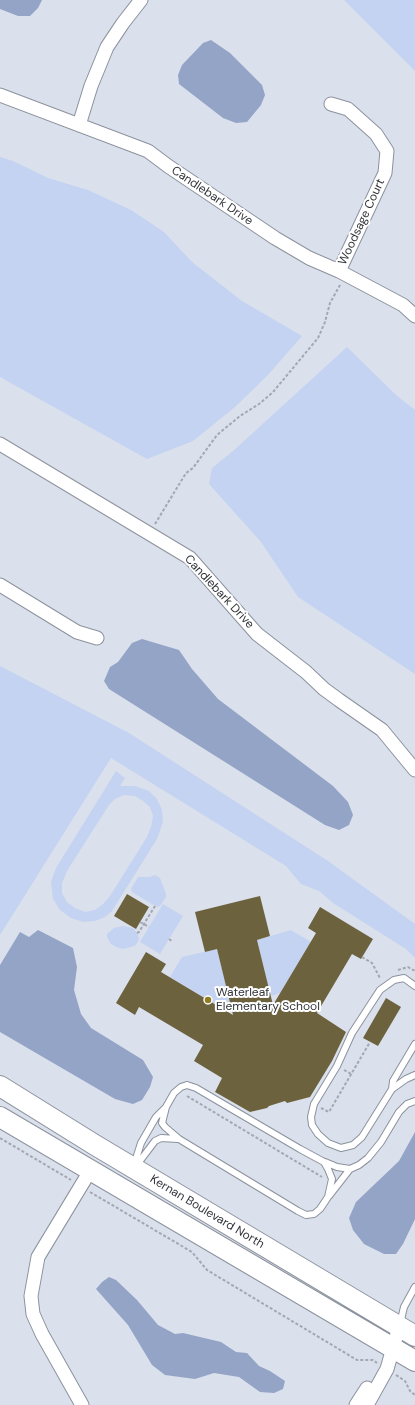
<!DOCTYPE html>
<style>
body{margin:0}
canvas{display:block;background:#dae0ec}
</style>
<canvas width="415" height="1405"></canvas>
<script>
const ctx = document.querySelector('canvas').getContext('2d');
ctx.lineJoin = 'round';
function paint(path, color) {
  ctx.fillStyle = color;
  ctx.fill(path, 'evenodd');
}
function poly(rows) {
  const path = new Path2D();
  for (const r of rows) {
    path.moveTo(r[0], r[1]);
    for (let i = 2; i < r.length; i += 2) path.lineTo(r[i], r[i + 1]);
  }
  return path;
}
function stroke(path, color, width, dash) {
  ctx.strokeStyle = color;
  ctx.lineWidth = width;
  ctx.lineCap = dash ? 'butt' : 'round';
  ctx.setLineDash(dash || []);
  ctx.stroke(path);
}
function label(font, color, halo, rows, align = 'center') {
  ctx.font = font + ' "DM Sans",sans-serif';
  ctx.lineWidth = 4;
  ctx.setLineDash([]);
  ctx.textBaseline = 'middle';
  ctx.strokeStyle = halo;
  ctx.fillStyle = color;
  for (const [text, x, y, turn = 0] of rows) {
    ctx.save();
    ctx.translate(x, y);
    ctx.rotate((+turn || 0) * Math.PI / 180);
    ctx.textAlign = isNaN(turn) ? turn : align;
    if (halo) ctx.strokeText(text, 0, 0);
    ctx.fillText(text, 0, 0);
    ctx.restore();
  }
}
paint(poly([
 [344,0,415,0,415,71],
 [0,157,13,161,48,178,88,190,131,210,164,232,192,262,242,301,302,336,268,375,235,407,193,441,147,459,0,377],
 [347,347,396,395,415,410,415,674,298,597,261,542,209,484,212,468,233,451],
 [0,666,129,733,328,861,415,924,415,958,406,949,333,903,319,891,301,884,286,866,111,758,0,935],
 [116,771,125,778,120,786,135,786,149,791,157,799,162,810,163,822,157,839,112,911,105,917,95,921,83,922,71,918,60,910,53,899,51,882,56,868],
 [124,795,135,796,143,801,150,807,153,816,151,827,147,837,110,896,103,904,95,910,85,912,75,908,67,902,62,893,62,883,67,871,109,805,115,799],
 [155,875,160,878,166,894,166,897,160,906,157,907,132,892,131,889,138,877,150,877],
 [163,904,183,916,160,954,140,942],
 [123,926,133,928,137,933,139,939,136,945,131,947,123,949,116,947,111,944,107,937,107,934,114,928],
 [291,930,311,942,280,993,271,996,257,940],
 [217,949,231,1006,222,1008,170,977,182,957]
]), '#c4d3f1');
paint(poly([
 [0,0,42,0,38,8,30,16,18,16,0,9],
 [211,40,230,53,262,85,265,95,261,105,247,122,236,123,223,118,179,84,178,75,182,65,203,43],
 [142,639,179,650,192,669,218,699,333,786,348,802,353,815,349,825,339,830,325,825,109,689,104,681,110,667,118,662,132,643],
 [38,930,73,948,77,967,74,990,81,1014,91,1028,143,1060,153,1077,150,1087,142,1100,133,1104,115,1099,0,1032,0,965,20,932,29,937],
 [415,1132,415,1219,403,1244,396,1254,384,1254,364,1244,353,1230,349,1218,356,1202,399,1161],
 [109,1277,116,1280,137,1300,158,1325,175,1334,183,1333,221,1342,236,1352,247,1353,259,1366,270,1371,285,1381,283,1389,274,1393,260,1392,239,1377,214,1373,195,1379,165,1375,152,1365,128,1325,96,1289,102,1282]
]), '#93a4c6');
paint(poly([
 [127,894,149,907,136,929,114,916],
 [260,896,270,936,257,940,273,1005,316,933,308,928,320,907,373,939,361,959,352,954,317,1013,346,1032,332,1061,310,1097,287,1103,285,1101,269,1106,267,1108,250,1112,215,1092,222,1078,194,1061,203,1045,139,1007,135,1015,116,1003,146,952,166,964,161,972,233,1015,217,949,205,952,195,912],
 [386,998,401,1007,378,1046,363,1038]
]), '#6c633e');
const lane = poly([
 [415,986,404,978,394,980,380,990,352,1033,337,1066,314,1104,311,1117,312,1125,318,1134,328,1143,341,1148,353,1145,362,1137,392,1089,406,1079,415,1075],
 [187,1085,196,1088,300,1149,324,1162,328,1169,332,1179,328,1197,320,1209,314,1214,306,1215,298,1211,179,1139,165,1127,162,1123,166,1107,174,1093,181,1087,187,1085],
 [392,1089,393,1081,415,1044],
 [325,1162,337,1167,350,1169],
 [134,1165,141,1143,156,1117,164,1109],
 [136,1166,155,1141,161,1138,178,1139],
 [329,1196,350,1169,359,1165,368,1158,381,1142,399,1112,407,1104,415,1101],
 [400,1324,404,1307,415,1287]
]);
const street = poly([
 [0,95,148,151,168,166,275,238,309,258,339,271,403,305,415,316],
 [331,104,348,109,376,134,387,151,385,173,339,271],
 [79,125,91,86,107,47,123,23,141,0],
 [0,444,190,558,257,634,306,672,324,689,339,700,382,730,415,770],
 [0,585,77,632,97,638],
 [82,1405,42,1334,33,1314,31,1296,38,1257,90,1171],
 [356,1405,367,1388],
 [367,1405,387,1369,399,1327]
]);
const primary = poly([
 [0,1086,95,1145,415,1336],
 [0,1117,415,1361]
]);
stroke(lane, '#8c929d', 8);
stroke(street, '#8c929d', 15);
stroke(primary, '#8c929d', 22);
stroke(poly([
 [155,524,186,473,193,468,217,435,240,416,259,404,273,392,318,338,325,322,330,303,340,285],
 [140,922,149,927],
 [137,933,139,932,155,906],
 [169,939,173,942],
 [362,957,372,963,380,978],
 [398,970,408,967,415,971],
 [344,1070,351,1074],
 [187,1096,322,1177],
 [321,1108,329,1112,370,1042],
 [0,1138,71,1180],
 [90,1192,192,1252,207,1270,357,1360,373,1360,377,1363],
 [396,1375,405,1381,410,1391,415,1395]
]), '#a3a8b2', 2, [3, 2]);
stroke(lane, '#fff', 6);
stroke(street, '#fff', 13);
stroke(primary, '#fff', 20);
for (const [x, y, r, color] of [
 [208,1000,4,"#907c22"]
]) {
  const dot = new Path2D();
  dot.arc(x, y, r, 0, 2 * Math.PI);
  ctx.fillStyle = color;
  ctx.fill(dot);
  stroke(dot, '#fff', 1.5);
}
label('12px', '#323439', '#fff', [
 ["Candlebark Drive",212,196,34],
 ["Woodsage Court",362,222,-65],
 ["Candlebark Drive",219,592,47],
 ["Kernan Boulevard North",207,1212,31]
]);
label('12px', '#323439', '#fff', [
 ["Waterleaf",216,993],
 ["Elementary School",216,1007]
], 'left');
</script>
